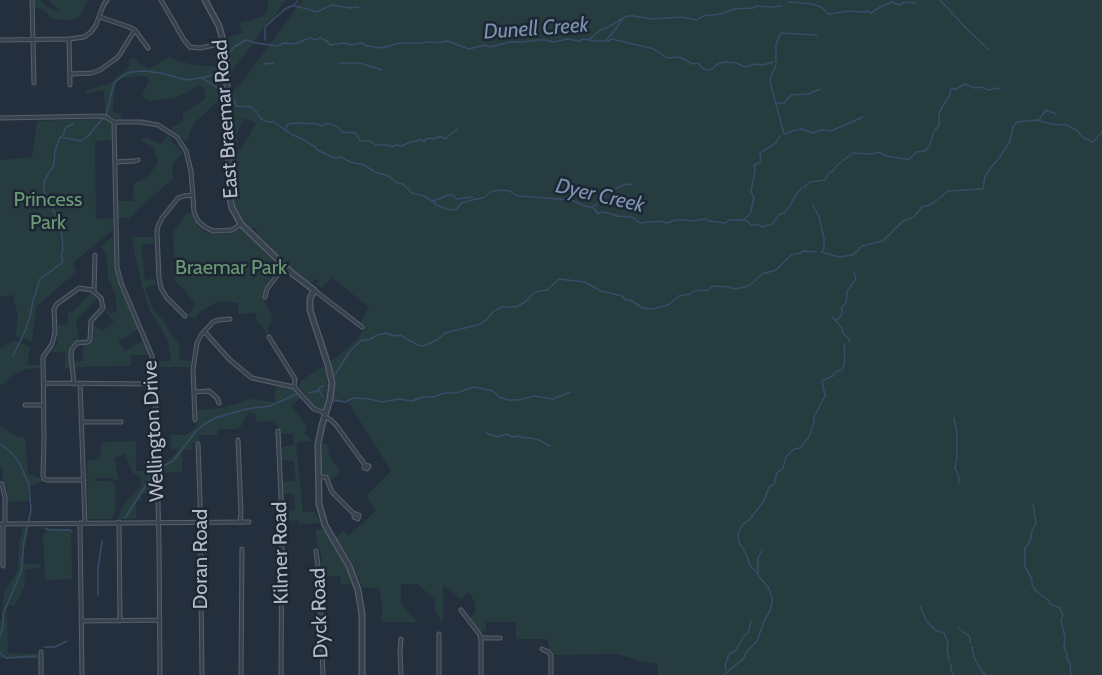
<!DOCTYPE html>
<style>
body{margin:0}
canvas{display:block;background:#242f3e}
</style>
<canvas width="1102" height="675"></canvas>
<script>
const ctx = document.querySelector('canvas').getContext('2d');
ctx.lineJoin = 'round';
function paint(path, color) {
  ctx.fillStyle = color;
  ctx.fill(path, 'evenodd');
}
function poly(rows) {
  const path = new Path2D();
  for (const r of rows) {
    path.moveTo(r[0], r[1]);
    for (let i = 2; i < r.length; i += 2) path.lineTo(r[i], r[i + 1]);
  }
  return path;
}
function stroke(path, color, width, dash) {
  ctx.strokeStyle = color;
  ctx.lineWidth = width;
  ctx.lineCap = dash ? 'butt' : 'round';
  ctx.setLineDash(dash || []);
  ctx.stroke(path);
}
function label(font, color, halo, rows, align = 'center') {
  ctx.font = font + ' Cabin,sans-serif';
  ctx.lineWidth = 5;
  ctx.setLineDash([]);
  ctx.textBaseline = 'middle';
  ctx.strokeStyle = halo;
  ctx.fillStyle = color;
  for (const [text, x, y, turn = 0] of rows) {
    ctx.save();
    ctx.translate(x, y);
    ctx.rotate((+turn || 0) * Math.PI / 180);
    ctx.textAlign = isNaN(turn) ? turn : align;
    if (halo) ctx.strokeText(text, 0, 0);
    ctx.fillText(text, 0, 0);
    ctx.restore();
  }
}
paint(poly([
 [34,0,40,0,46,6,56,11,61,11,58,9,48,0,88,0,80,16,70,20,52,19,44,10,34,7],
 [268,0,285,0,272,20,262,31,231,73,226,38,242,33,239,23,264,16,267,12],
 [302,0,1102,0,1102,675,658,675,657,664,643,662,618,654,555,655,550,650,547,639,516,639,516,622,486,622,486,631,480,632,469,618,476,612,474,601,469,592,461,599,443,585,443,621,440,621,439,615,435,612,435,600,418,584,401,584,401,605,418,622,382,622,382,605,379,588,362,588,352,563,336,537,344,530,348,536,376,511,366,496,391,471,347,400,342,399,332,404,335,380,330,362,352,344,364,330,364,325,361,322,369,307,332,278,321,288,316,284,319,280,316,279,310,283,285,263,257,234,257,230,254,228,250,229,243,221,237,213,234,199,233,152,241,149,256,124,254,122,244,118,236,136,239,142,238,143,232,142,231,94,241,84],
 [169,57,178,61,193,65,218,67,224,65,226,94,195,122,191,129,188,140,187,141,185,141,171,128,183,122,183,114,207,97,204,92,205,88,200,85,175,98,150,101,145,99,142,96,150,78,144,76,129,77,121,79,116,83,113,102,113,112,121,115,121,120,105,114,104,90,85,94,86,90,104,85,108,85,129,67,129,60,134,58,139,64,149,69],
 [106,119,112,123,112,140,95,141,96,219,113,218,113,230,73,263,76,272,36,307,32,342,15,336,18,317,13,295,0,297,0,160,32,157,37,121],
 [168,135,182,154,172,164,173,179,142,205,129,219,121,217,117,220,117,201,133,201,134,183,146,179,158,163,154,151,155,148,141,140,143,137,148,138,161,144],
 [187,213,191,213,197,226,206,232,217,234,229,234,237,227,241,227,278,266,271,277,263,296,265,303,273,317,269,326,267,326,269,333,266,334,262,324,258,322,256,318,256,313,239,314,238,303,219,301,199,312,195,319,188,315,196,304,175,280,173,232],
 [113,236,116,271,139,329,118,341,125,351,143,340,149,355,131,355,131,366,74,367,73,362,83,361,83,346,94,341,93,326,103,331,114,321,106,313,106,310,110,313,117,312,115,293,108,278,107,257,101,247],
 [132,237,154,237,154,244,141,245,145,280,155,279,156,285,145,288,154,311,162,319,179,345,179,360,192,361,191,367,156,367,156,362,171,361,168,340,150,311,142,286,134,250],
 [91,293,97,298,76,321,79,339,71,348,71,369,65,368,65,352,51,352,57,344,56,325,68,324,68,313,73,312],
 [13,340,30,347,27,365,42,365,42,368,25,369,15,374,0,386,0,349],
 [322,367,325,367,328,386,325,406,323,409,319,409,316,407,298,386,303,379],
 [277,384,293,389,301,398,291,406,307,426,304,434,311,439,310,442,301,441,297,443,296,446,303,512,315,512,320,523,299,524,299,521,285,520,285,513,295,509,294,494,281,494,281,482,296,481,294,461,280,460,280,448,294,444,292,434,279,434,279,427,273,421,256,422,255,415,249,412,241,426,237,429,218,429,217,435,199,435,199,442,192,443,193,449,182,450,182,472,158,473,158,464,165,464,177,452,177,449,171,449,170,435,187,435,195,428,198,422,198,418,196,416,195,410,223,408,251,399,274,402],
 [0,426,16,436,25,438,28,474,42,479,44,481,28,486,29,501,7,502,7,488,3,482,2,467,0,467],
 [136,441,136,471,151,471,151,461,154,460,155,494,141,493,141,501,136,502,136,519,118,519,123,505,141,486,141,480,139,476,133,473,131,469,125,454,114,458,118,479,117,481,112,478,96,478,95,481,111,481,115,485,115,513,114,513,112,519,88,519,87,460,100,459,102,442],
 [322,444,327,444,330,458,341,471,331,480,327,475,321,472],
 [22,527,27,527,27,537,24,547,24,564,40,564,41,565,40,568,25,569,24,588,14,606,9,605,7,608,8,653,38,654,39,659,0,658,0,622,2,619,4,592,18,571,19,541,22,533],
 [48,528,70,529,69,532,71,532,72,579,45,580,43,533,47,533,46,530],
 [323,529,337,549,353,584,341,585,340,576,325,576,325,573,322,571,322,558,316,538,316,530]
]), '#263c3f');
stroke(poly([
 [940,0,967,29,988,49],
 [788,2,812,4,821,7,829,14,849,11,864,12,868,11,871,13,882,6,892,2,899,5,904,2,916,3],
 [295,6,302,8],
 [358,7,359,8],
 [304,8,316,12,332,5,350,8,357,7],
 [590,39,600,30,608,27,627,16,634,16,652,19,681,17,697,20,703,16,720,14,734,9,753,8,757,6,771,7,781,6],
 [265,40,265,27,285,9,292,6,298,1],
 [605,41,614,31,622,20],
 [230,52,234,47,246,40,256,43,278,46,284,43,295,44,304,40,311,38,315,40,320,38,327,41,330,45,344,43,351,45,362,43,367,46,382,48,400,43,420,43,429,42,439,43,447,41,469,49,485,45,490,47,510,42,523,42,537,40,545,40,554,42,568,39,579,41,583,39,596,41,608,41,612,39,654,49,667,58,678,57,684,59,692,64,698,63,703,69,708,70,712,69,718,64,724,62,736,63,745,67,756,64,763,65,773,62],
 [776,62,776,44,781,33,817,35],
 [340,63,360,63,382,70],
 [264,64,274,63],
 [776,65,770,80,771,86,784,134,792,131,802,129,813,133,821,130,831,131,863,117],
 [202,78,224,92],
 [232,98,235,100,236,106,251,107,257,112,261,119,268,122,274,122,291,134,304,140,315,147,317,150,335,158,341,157,350,162,364,165,375,172,389,176,395,182,403,184,412,193,424,196,434,202,436,205,450,210,457,209,461,203,472,200,483,198,491,192,500,190,510,191,515,195,520,196,571,200,585,206,594,208,598,214,601,212,608,213,617,216,630,217,634,218,640,223,661,221,667,223,675,220,687,220,692,221,705,219,709,221,725,223,729,220,742,220,747,221,751,225,759,225,762,227,772,224,780,214,784,213,790,206,796,194,802,188],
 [775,103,784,103,791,95,808,94,820,89],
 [106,115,114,83,122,76,130,72,144,71,161,73,186,80,206,77,222,71],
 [1039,120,1046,110,1056,114],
 [286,129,288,124,298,123,317,124,322,126,324,124,331,124,332,125,337,126,342,132,346,132,349,133,352,132,357,134,360,141,370,141,376,145,389,145,393,147,395,145,402,146,410,142,417,141,421,139,424,142,426,139,430,138,434,139,440,136,445,139,457,129],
 [63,135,66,127,73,124],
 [805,188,805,186,810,182,825,180,829,173,833,171,836,166,853,153,873,154,878,152,886,156,905,159,910,159,916,152,925,151,930,145,934,131,939,126,939,113,950,94,951,89,956,89,965,84,975,88,982,87,988,90,998,88,1000,89],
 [432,201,442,198,447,195,452,195,457,199,473,197],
 [813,205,819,217,824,238,824,248,822,252],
 [593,206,596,205,608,192,626,184,632,185],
 [743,220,749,215,751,211,754,197,751,192,755,170,754,165,761,162,760,153,776,143,780,136],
 [821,252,839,257,853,255,862,246,883,241,903,221,914,217,922,207,932,204,948,191,983,189,985,176,992,166,1000,157,1010,141,1013,127,1017,122,1036,120,1051,124,1067,125,1078,131,1082,137,1093,142,1102,132],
 [832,317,842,328,843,333,849,339,850,342],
 [836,321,842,314,842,307,846,303,847,292,852,284,856,279,854,272],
 [13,356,25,331,30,317,33,301,40,279,63,262,61,256,63,250,62,235,55,214,44,191,44,181,54,165,55,151,60,137,81,141,89,135,103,118],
 [335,375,350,351,362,340,369,340,377,335,386,333,394,336,400,335,416,344,421,346,426,345,437,340,445,333,481,324,485,321,494,311,502,307,516,307,525,302,535,292,547,290,559,279,585,282,601,291,622,296,625,300,630,300,643,308,652,309,668,305,679,296,690,294,694,291,708,290,713,286,728,287,735,289,749,286,762,274,776,270,791,255,801,253,803,251,816,252],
 [319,390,323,397],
 [309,393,317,391,320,387,324,386],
 [334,400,345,402,353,398,369,399,382,402,399,399,412,401,423,397,433,397,444,393,456,393,474,387,493,391,499,397,508,400,518,400,534,396,553,399,570,392],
 [954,418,957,433,957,459,955,468,959,477,959,483],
 [486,433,498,437,507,434,512,437,519,436,523,438,531,438,539,440,550,446],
 [0,444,11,452,20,464,29,485,31,510,24,542,21,572,3,614,3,627,0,636],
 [159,468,173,461,196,431,206,423,215,418,246,409,270,406,297,394],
 [1033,504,1036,523,1032,531,1030,541,1025,548,1025,567,1032,579,1032,585,1036,591,1048,600,1050,604,1060,608,1062,613,1063,616,1061,620,1065,637,1064,648,1067,655,1067,659,1070,663,1071,675],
 [125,518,155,471],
 [45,528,49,530,70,530,72,532],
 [758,573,758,558,762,551],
 [98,596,98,569,102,541],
 [920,606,927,622,935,630,944,633,948,643,947,650,949,661],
 [958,628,970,637,970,643],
 [44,647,55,647,67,641],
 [972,647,974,657,980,669,986,675],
 [0,653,6,658,36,656],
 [951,664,951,670,953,675],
 [726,670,725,666,729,654,736,650,744,636,748,633,749,630,751,621],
 [724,675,744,658,747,651,757,641,765,619,770,611,772,602,772,597,768,587,760,578,757,572,750,566,748,558,739,542,738,533,743,524,749,520,764,501,769,487,774,484,777,473,783,468,786,457,794,449,800,448,809,437,814,423,814,417,825,396,822,381,833,376,835,372,842,370,845,360,844,350,845,345]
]), '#394c67', 1.5);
const minor = poly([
 [32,0,34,83],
 [161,0,184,40,190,47,200,48,224,43],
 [100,17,129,27,135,30,148,48],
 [69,39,70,85],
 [0,40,69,39,84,37,91,32,96,25,103,6,107,0],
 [70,74,92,73,100,70,118,57,135,30],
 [0,118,101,116,106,117,114,122,141,122,158,125,177,137,186,151,191,171,194,212,198,221,205,227,213,231,232,230,241,224],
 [114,122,117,267,121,283,152,356,155,384,159,542,160,675],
 [115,162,135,161,138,160],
 [314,290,362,327],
 [94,292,95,255],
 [265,297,267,289,284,266],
 [185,316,167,298,161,288,159,278,157,232,158,226,162,218,178,198,184,196,193,195],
 [204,331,230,360,252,378,294,387,314,409,326,413],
 [269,337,295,379,294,387],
 [43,383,155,384],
 [80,383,85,523],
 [74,384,71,354,72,349,77,343,88,342,90,340,91,321,103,308,101,298,92,290,79,288,57,304,54,309,55,332,52,344,43,357,44,439,43,475,44,479,47,480,84,480],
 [194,392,209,391,217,398,219,403],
 [25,405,43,405],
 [325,417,331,420,336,425,365,465],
 [195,420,193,370,197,343,201,335,213,322,218,320,230,319],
 [81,422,121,422],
 [278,431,282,518,281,675],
 [238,440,241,513,240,522],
 [198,444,200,500,202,675],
 [365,465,369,466,367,469,364,468,365,465],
 [319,477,326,477,332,492,355,515],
 [0,484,2,484,5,498,5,524],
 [356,514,359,515,358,519,354,517,356,514],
 [119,522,120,621],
 [80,523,82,675],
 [0,524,249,522],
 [316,551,319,573,323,675],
 [3,566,3,524],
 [461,610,480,635,481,642,481,675],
 [81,621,160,620],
 [481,638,500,638],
 [542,649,548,652,551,655,551,675],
 [41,652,41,675],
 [241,675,242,549],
 [401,675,400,652,401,639],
 [439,675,439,634]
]);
const tertiary = poly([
 [205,0,219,26,226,52,230,198,232,208,241,224,293,274,314,290,310,299,310,310,328,365,332,383,330,399,322,425,318,444,319,504,325,525,349,566,358,590,362,614,362,675]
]);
stroke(minor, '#565f6c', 5);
stroke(tertiary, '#565f6c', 7);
stroke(minor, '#38414e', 3);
stroke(tertiary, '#38414e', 4.5);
label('20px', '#b4bcc9', '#1d2633', [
 ["East Braemar Road",226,119,-94],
 ["Wellington Drive",154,431,-93],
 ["Kilmer Road",281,553,-91],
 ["Doran Road",201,559,-90],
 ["Dyck Road",320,613,-92]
]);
label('20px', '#6b9a76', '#1d2633', [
 ["Princess",48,200],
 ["Park",48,223],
 ["Braemar Park",231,268]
]);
label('italic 21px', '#7c92b1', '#1d2633', [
 ["Dunell Creek",536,29,-4],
 ["Dyer Creek",600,196,13]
]);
</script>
